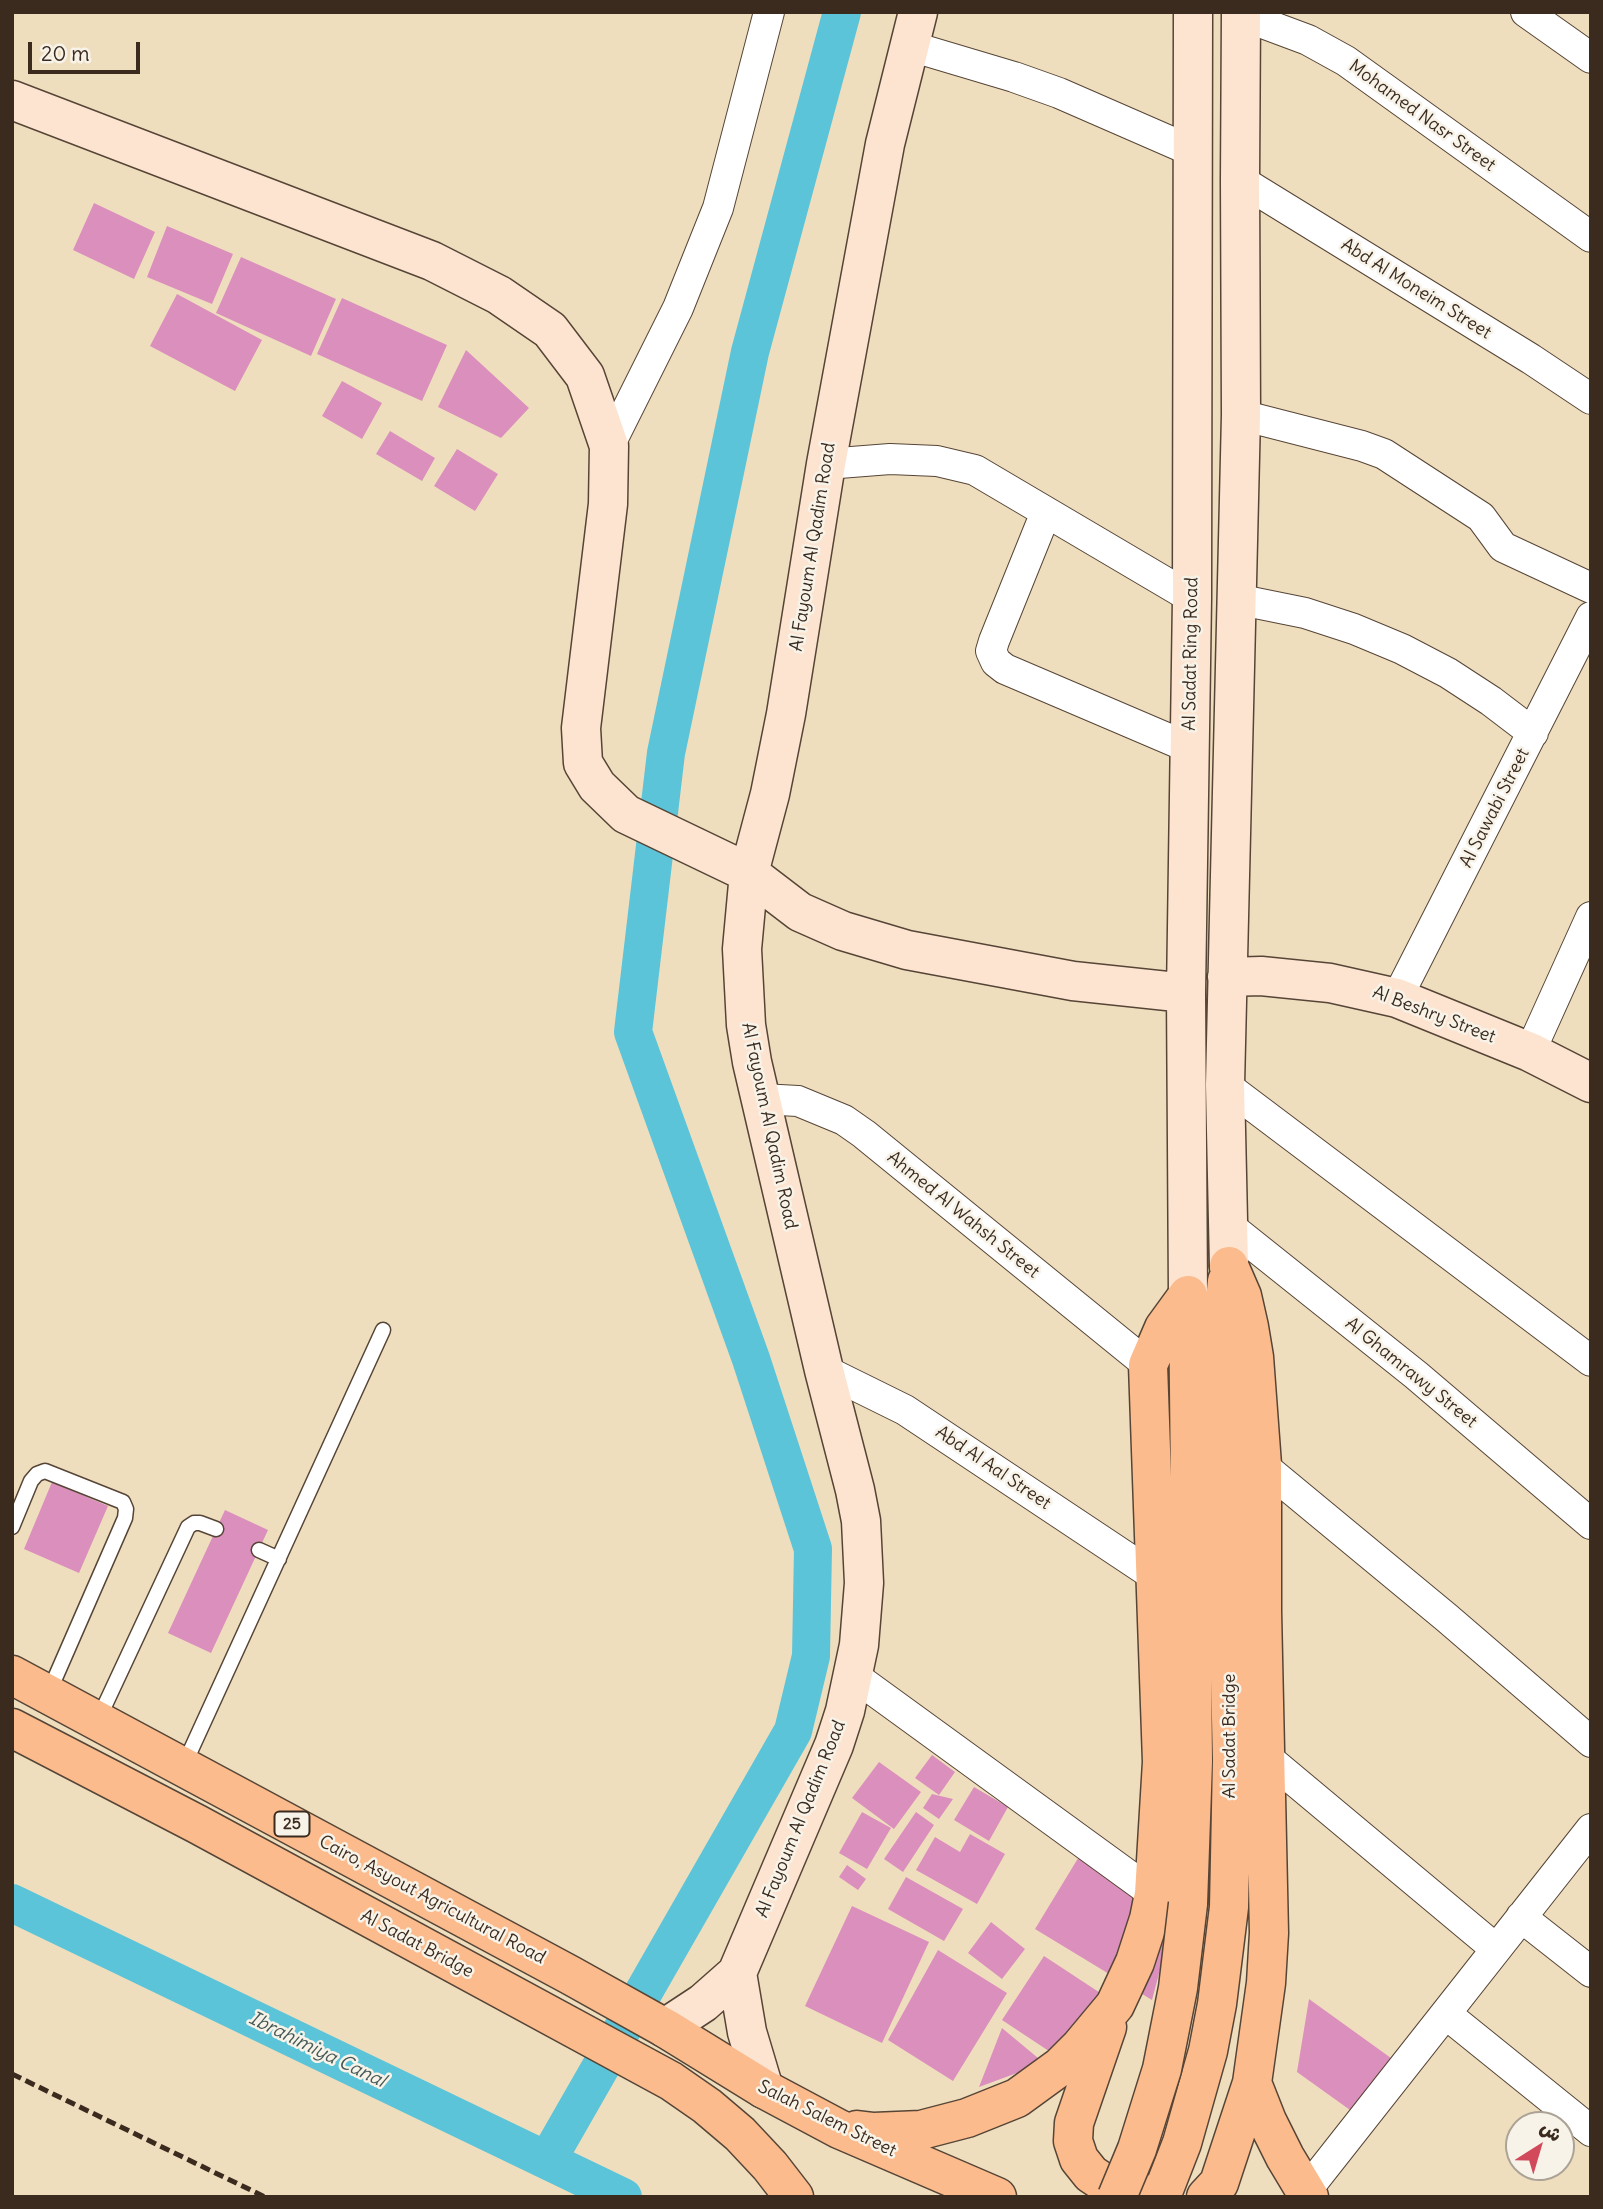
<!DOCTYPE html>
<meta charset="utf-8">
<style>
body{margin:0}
#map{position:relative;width:1603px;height:2209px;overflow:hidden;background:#efdebe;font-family:Delius,"Playpen Sans Arabic",sans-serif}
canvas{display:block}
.frame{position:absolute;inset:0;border:14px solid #3b2a1e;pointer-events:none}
.north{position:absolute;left:1505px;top:2111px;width:70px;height:70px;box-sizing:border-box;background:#f7f3e8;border:2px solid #aca397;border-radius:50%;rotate:37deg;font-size:19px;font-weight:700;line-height:28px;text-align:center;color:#3b2a1e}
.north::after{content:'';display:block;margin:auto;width:24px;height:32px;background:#d1495b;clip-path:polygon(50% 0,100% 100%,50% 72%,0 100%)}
.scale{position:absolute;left:28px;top:42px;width:112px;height:32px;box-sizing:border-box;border:4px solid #3b2a1e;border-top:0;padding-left:9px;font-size:21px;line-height:24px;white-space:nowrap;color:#3b2a1e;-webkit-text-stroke:5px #f7f3e8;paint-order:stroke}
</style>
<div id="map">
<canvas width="1603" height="2209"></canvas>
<div class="frame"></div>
<div class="north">ش</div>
<div class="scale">20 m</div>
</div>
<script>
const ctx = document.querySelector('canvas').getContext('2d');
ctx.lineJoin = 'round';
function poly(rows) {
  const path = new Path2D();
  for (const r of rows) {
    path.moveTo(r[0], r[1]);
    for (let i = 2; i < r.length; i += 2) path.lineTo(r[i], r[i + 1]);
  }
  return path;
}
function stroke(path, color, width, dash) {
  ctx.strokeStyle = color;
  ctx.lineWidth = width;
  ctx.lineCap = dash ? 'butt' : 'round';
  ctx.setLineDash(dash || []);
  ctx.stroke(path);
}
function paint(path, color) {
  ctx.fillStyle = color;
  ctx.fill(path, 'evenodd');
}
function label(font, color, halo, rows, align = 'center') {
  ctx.font = font + ' Delius,sans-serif';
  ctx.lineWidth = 5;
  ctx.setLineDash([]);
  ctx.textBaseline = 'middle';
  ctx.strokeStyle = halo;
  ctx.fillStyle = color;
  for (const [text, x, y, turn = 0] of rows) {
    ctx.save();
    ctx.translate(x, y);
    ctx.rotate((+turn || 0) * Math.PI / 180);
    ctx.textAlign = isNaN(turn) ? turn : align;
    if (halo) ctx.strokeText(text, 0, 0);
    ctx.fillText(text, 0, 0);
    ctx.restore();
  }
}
stroke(poly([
 [12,1903,623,2197],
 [548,2159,793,1731,811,1656,813,1549,751,1359,633,1032,666,753,750,352,842,12]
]), '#5bc4d8', 38);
paint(poly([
 [94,203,155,232,134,279,73,250],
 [167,226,233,254,212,304,147,277],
 [241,257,336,299,311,356,216,313],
 [177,294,262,340,235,391,150,346],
 [342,298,447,345,422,401,317,354],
 [466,350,529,408,501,438,438,407],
 [342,381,382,403,362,439,322,416],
 [390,431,435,458,422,481,376,454],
 [457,449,498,474,475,511,434,486],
 [52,1482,108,1506,79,1573,24,1549],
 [225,1510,268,1530,211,1653,168,1633],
 [932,1755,955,1772,939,1795,915,1778],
 [879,1762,921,1792,894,1829,852,1798],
 [974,1787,1008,1807,989,1841,954,1820],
 [932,1794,953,1799,939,1819,923,1808],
 [862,1812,891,1828,867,1869,839,1853],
 [916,1812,934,1825,903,1872,884,1859],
 [970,1834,1005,1854,977,1904,916,1870,935,1837,960,1852],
 [1080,1855,1175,1913,1152,2000,1035,1929],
 [847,1865,866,1879,858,1890,839,1877],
 [906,1877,963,1909,944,1941,888,1909],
 [852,1906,929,1942,882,2043,805,2006],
 [991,1922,1025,1949,1002,1979,968,1953],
 [938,1950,1007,1993,953,2081,888,2040],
 [1044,1956,1114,2002,1073,2067,1002,2020],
 [1309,1999,1409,2071,1371,2125,1297,2072],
 [1002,2028,1044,2063,979,2087]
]), '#db8fbc');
const lane = poly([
 [12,1527,31,1481,37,1474,45,1471,123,1502,126,1509,125,1518,49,1692],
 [259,1550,279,1559],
 [98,1720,188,1527,194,1523,200,1523,216,1529],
 [184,1765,383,1330]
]);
const street = poly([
 [1526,12,1591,58],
 [1241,15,1308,40,1346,61,1591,237],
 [910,46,1014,77,1059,93,1192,151],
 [1240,180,1531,359,1591,399],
 [1241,415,1362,446,1384,454,1481,517,1503,547,1591,588],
 [609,446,678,308,718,208,769,12],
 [826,464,890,459,937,461,975,470,1192,598],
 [1046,512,994,641,991,651,996,662,1005,669,1190,748],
 [1236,599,1305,613,1354,629,1402,649,1448,673,1491,701,1533,733],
 [1397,998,1591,617],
 [1530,1052,1591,917],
 [1225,1085,1591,1361],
 [761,1099,798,1101,844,1120,864,1134,1148,1365],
 [1228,1225,1416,1375,1591,1524],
 [824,1370,905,1410,1156,1577],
 [1262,1465,1447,1618,1591,1742],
 [854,1676,1154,1894],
 [1265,1756,1496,1949],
 [1521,1917,1591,1972],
 [1446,2014,1591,2131],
 [1305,2192,1591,1829]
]);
const secondary = poly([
 [12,100,432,261,499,295,550,330,585,376,609,446,608,504,581,728,583,763,597,786,626,814,749,873,800,912,843,931,907,950,1073,981,1186,993],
 [1227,977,1261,976,1330,983,1397,998,1530,1052,1591,1083],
 [1229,1266,1225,1085,1241,415,1240,180,1241,12],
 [1188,1295,1186,993,1192,598,1193,12],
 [737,1973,747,2032,764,2089],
 [665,2028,703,2003,737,1973,834,1745,845,1711,859,1645,864,1583,861,1521,855,1490,824,1370,752,1062,746,1025,742,949,749,873,770,794,786,714,826,464,885,144,918,12]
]);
const highway = poly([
 [1229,1266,1242,1296,1249,1327,1254,1357,1262,1465,1262,1611,1269,1933,1266,1983,1252,2083,1267,2121,1285,2157,1309,2197],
 [1188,1295,1193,1761,1188,1904],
 [12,1675,570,1975,665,2028,764,2089,839,2129,997,2197],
 [12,1728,197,1824,671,2081,707,2106,740,2134,770,2166,794,2197],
 [1107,2027,1074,2123,1073,2141,1079,2159,1091,2174,1106,2184,1152,2196],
 [857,2130,874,2132,921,2130,967,2118,1017,2098,1061,2066,1080,2047,1115,2005,1135,1962,1149,1919,1154,1894,1162,1762,1148,1365,1164,1328,1188,1295],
 [1161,2197,1182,2143,1208,2051,1217,2004,1229,1907,1232,1760,1222,1329,1227,1281],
 [1206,2197,1219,2183,1252,2083]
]);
stroke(lane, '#564536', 17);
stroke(street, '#564536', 32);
stroke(secondary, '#564536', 41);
stroke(highway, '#564536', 41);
stroke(lane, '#fff', 14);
stroke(street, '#fff', 30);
stroke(secondary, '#fde4d1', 38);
stroke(highway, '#fbbb8c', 38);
stroke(poly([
 [12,2074,265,2197]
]), '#3b2a1e', 5, [10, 5]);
const highwayBridge = poly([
 [1117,2197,1137,2149,1162,2069,1178,1988,1188,1904]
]);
stroke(highwayBridge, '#564536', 41, []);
stroke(highwayBridge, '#fbbb8c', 38);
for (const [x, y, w] of [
 [292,1824,35]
]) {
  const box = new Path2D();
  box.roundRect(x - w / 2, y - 12.5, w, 25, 5);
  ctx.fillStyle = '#f7f3e8';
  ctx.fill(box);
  stroke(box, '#3b2a1e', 2);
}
label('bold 16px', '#3b2a1e', null, [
 ["25",292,1824]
]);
label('18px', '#3b2a1e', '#f7f3e8', [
 ["Mohamed Nasr Street",1422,116,36],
 ["Abd Al Moneim Street",1416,289,32],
 ["Al Fayoum Al Qadim Road",813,547,-81],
 ["Al Sadat Ring Road",1191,654,-89],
 ["Al Sawabi Street",1495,808,-63],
 ["Al Beshry Street",1434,1015,21],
 ["Al Fayoum Al Qadim Road",769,1126,78],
 ["Ahmed Al Wahsh Street",963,1215,39],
 ["Al Ghamrawy Street",1411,1373,39],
 ["Abd Al Aal Street",993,1468,34],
 ["Al Sadat Bridge",1230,1736,-90],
 ["Al Fayoum Al Qadim Road",801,1819,-68],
 ["Cairo, Asyout Agricultural Road",432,1900,28],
 ["Al Sadat Bridge",417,1944,28],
 ["Salah Salem Street",827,2119,26]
]);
label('italic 19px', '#455856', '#f7f3e8', [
 ["Ibrahimiya Canal",317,2050,26]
]);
</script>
